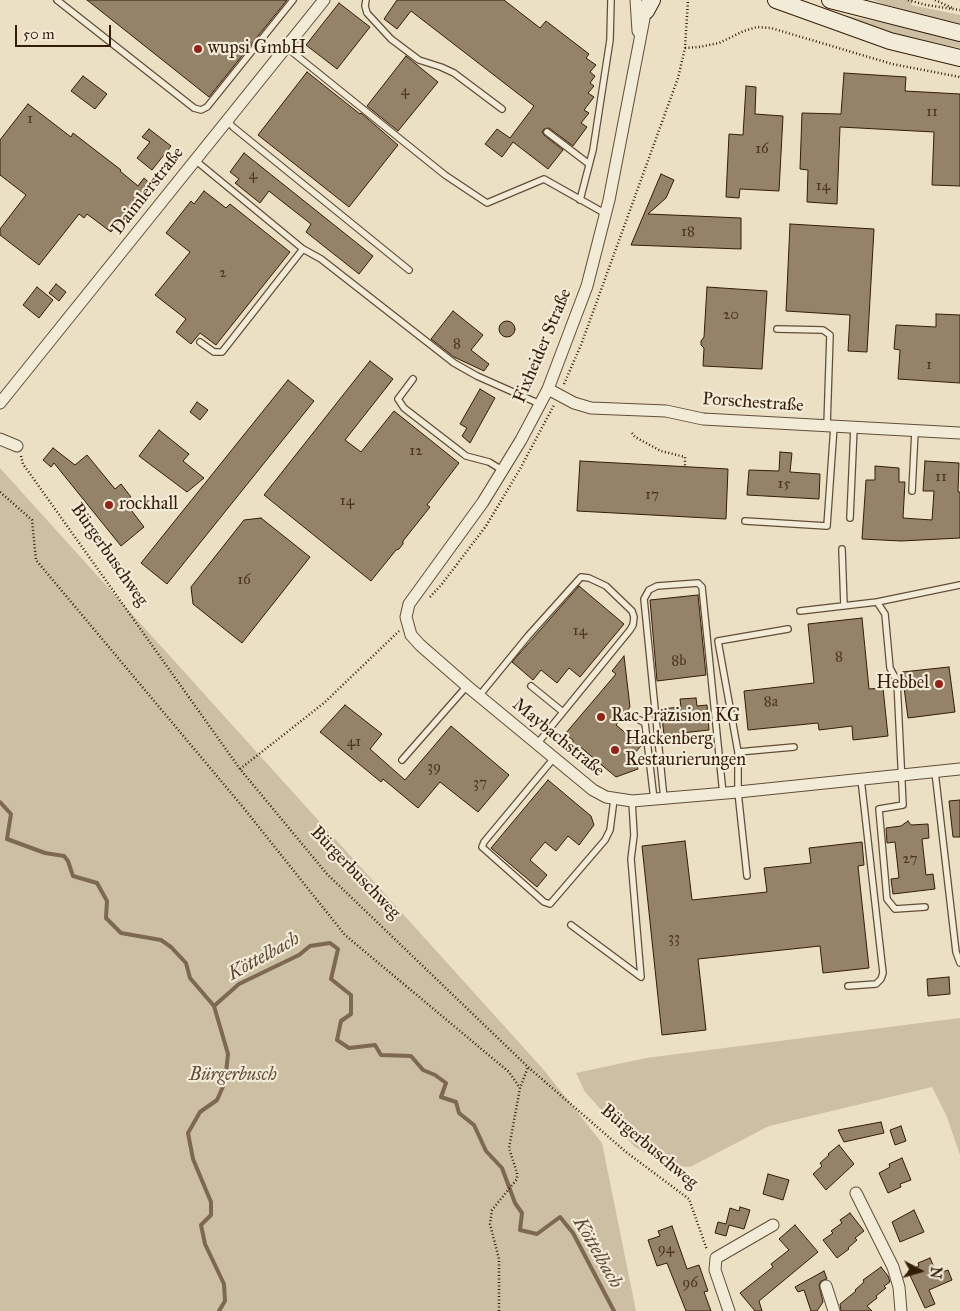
<!DOCTYPE html>
<meta charset="utf-8">
<style>
body{margin:0}
#map{position:relative;width:960px;height:1311px;overflow:hidden;background:#ebe0c3;font-family:"IM FELL Great Primer",serif}
canvas{display:block}
.north{position:absolute;left:895px;top:1246px;width:50px;height:50px;-webkit-text-stroke:4px #f2ebd8;paint-order:stroke;rotate:96deg;font-size:14px;font-weight:700;line-height:20px;text-align:center;color:#351c08}
.north::after{content:'';display:block;margin:auto;width:18px;height:22px;background:#351c08;clip-path:polygon(50% 0,100% 100%,50% 72%,0 100%)}
.scale{position:absolute;left:15px;top:25px;width:96px;height:22px;box-sizing:border-box;border:2px solid #351c08;border-top:0;padding-left:6px;font-size:15px;line-height:18px;white-space:nowrap;color:#351c08;-webkit-text-stroke:4px #f2ebd8;paint-order:stroke}
</style>
<div id="map">
<canvas width="960" height="1311"></canvas>
<div class="north">N</div>
<div class="scale">50 m</div>
</div>
<script>
const ctx = document.querySelector('canvas').getContext('2d');
ctx.lineJoin = 'round';
function paint(path, color) {
  ctx.fillStyle = color;
  ctx.fill(path, 'evenodd');
}
function poly(rows) {
  const path = new Path2D();
  for (const r of rows) {
    if (r.length === 3) {
      path.moveTo(r[0] + r[2], r[1]);
      path.arc(r[0], r[1], r[2], 0, 2 * Math.PI);
      continue;
    }
    path.moveTo(r[0], r[1]);
    for (let i = 2; i < r.length; i += 2) path.lineTo(r[i], r[i + 1]);
  }
  return path;
}
function stroke(path, color, width, dash) {
  ctx.strokeStyle = color;
  ctx.lineWidth = width;
  ctx.lineCap = dash ? 'butt' : 'round';
  ctx.setLineDash(dash || []);
  ctx.stroke(path);
}
function label(font, color, halo, rows, align = 'center') {
  ctx.font = font + ' "IM FELL Great Primer",serif';
  ctx.lineWidth = 4.5;
  ctx.setLineDash([]);
  ctx.textBaseline = 'middle';
  ctx.strokeStyle = halo;
  ctx.fillStyle = color;
  for (const [text, x, y, turn = 0] of rows) {
    ctx.save();
    ctx.translate(x, y);
    ctx.rotate((+turn || 0) * Math.PI / 180);
    ctx.textAlign = isNaN(turn) ? turn : align;
    if (halo) ctx.strokeText(text, 0, 0);
    ctx.fillText(text, 0, 0);
    ctx.restore();
  }
}
paint(poly([
 [796,0,801,0,839,14,888,24,960,41,960,48,904,36,857,22],
 [873,0,913,0,911,5,960,15,960,24,893,7],
 [0,468,543,1069,602,1143,636,1311,0,1311],
 [960,1018,960,1155,947,1117,932,1087,769,1126,690,1167,673,1166,635,1147,585,1092,576,1073,646,1058]
]), '#ccbfa3');
stroke(poly([
 [0,802,11,814,7,839,45,853,64,856,68,861,73,876,97,883,107,901,106,918,121,933,161,940,171,947,186,963,190,978,214,1006,239,984,299,955,310,946,330,943,338,949,331,979,351,995,351,1014,341,1021,337,1040,349,1048,375,1045,381,1055,411,1056,423,1070,435,1075,446,1083,441,1097,456,1102,459,1113,474,1125,486,1151,502,1168,515,1203,522,1213,520,1230,537,1234,560,1217,573,1233,614,1311],
 [214,1006,228,1054,225,1082,217,1100,200,1112,188,1133,193,1159,211,1202,211,1215,201,1225,205,1244,224,1284,225,1301,219,1311]
]), '#7d6952', 4);
const building = poly([
 [87,0,287,0,209,97,87,0],
 [397,0,504,0,540,28,546,21,589,54,586,58,596,65,590,72,595,76,590,83,594,86,588,93,594,97,584,110,589,113,581,123,587,127,573,146,549,128,544,129,542,132,544,135,563,150,548,169,513,142,502,157,485,144,497,129,510,138,534,106,411,11,397,29,384,19,397,0],
 [339,3,370,27,337,69,306,45,339,3],
 [406,56,438,82,398,131,367,106,406,56],
 [307,72,360,114,361,113,398,145,349,207,258,135,307,72],
 [844,73,906,77,905,91,960,94,960,186,932,185,934,132,840,127,837,204,807,202,808,170,800,169,802,113,841,114,844,73],
 [83,76,107,94,95,109,71,91,83,76],
 [746,86,756,87,755,114,783,116,779,191,740,189,739,198,726,197,729,134,743,135,746,86],
 [28,104,71,137,73,133,121,170,120,171,138,186,144,178,154,187,148,195,143,190,111,232,87,214,84,218,79,214,39,265,0,235,0,229,26,195,0,175,0,140,28,104],
 [149,129,171,146,152,170,137,158,150,142,142,137,149,129],
 [244,153,373,256,359,274,306,232,311,224,284,203,269,191,260,203,235,183,239,179,230,172,244,153],
 [661,174,674,180,666,198,648,214,741,218,741,249,631,245,661,174],
 [204,191,226,208,230,204,290,252,216,345,200,333,191,344,176,332,186,319,155,295,190,252,166,233,191,201,194,204,204,191],
 [790,224,874,229,867,352,848,351,850,315,786,311,790,224],
 [56,284,66,292,59,301,49,293,56,284],
 [37,287,53,300,39,318,23,305,37,287],
 [707,287,767,291,762,369,703,366,704,348,701,345,701,341,704,337,707,287],
 [453,311,483,335,471,350,489,364,484,371,454,357,431,339,453,311],
 [936,314,960,315,960,383,898,379,900,350,894,349,896,325,936,327,936,314],
 [507,329,8],
 [370,361,393,379,345,440,361,452,394,411,459,463,427,505,430,507,403,541,403,544,399,549,396,550,371,581,264,495,370,361],
 [288,380,314,401,167,584,141,563,288,380],
 [480,389,495,398,470,443,462,436,467,428,460,424,480,389],
 [197,402,208,410,200,420,190,412,197,402],
 [159,430,189,454,183,461,204,478,187,492,139,456,159,430],
 [53,448,75,465,87,455,115,489,121,484,131,497,125,502,144,527,121,546,54,463,51,467,43,460,53,448],
 [780,452,792,453,790,472,820,474,819,499,747,495,749,470,779,471,780,452],
 [580,461,728,469,726,519,577,511,580,461],
 [925,461,959,463,958,492,960,492,960,538,901,541,862,539,866,480,875,480,875,466,899,468,899,482,905,482,903,518,932,520,934,491,923,491,925,461],
 [261,518,310,557,242,643,193,604,191,587,244,520,261,518],
 [579,586,624,624,580,677,569,668,557,683,541,670,533,680,512,662,579,586],
 [698,595,706,675,657,681,650,600,698,595],
 [862,618,869,689,883,688,888,736,853,740,852,726,819,730,818,723,748,730,744,691,814,683,808,624,862,618],
 [624,656,630,707,616,725,641,746,633,755,638,769,616,777,579,746,573,747,573,740,565,734,616,674,612,671,624,656],
 [949,667,955,712,908,718,902,672,949,667],
 [696,698,697,706,707,705,709,730,664,735,661,709,681,707,680,699,696,698],
 [345,705,382,734,370,749,405,780,451,726,509,775,478,812,440,782,418,808,383,779,381,782,320,732,345,705],
 [548,780,591,816,594,825,579,845,568,836,556,851,545,842,530,860,547,875,537,887,491,848,548,780],
 [960,800,960,837,953,837,949,801,960,800],
 [908,821,911,825,928,824,929,838,922,839,926,875,933,874,935,889,893,894,891,879,899,878,895,842,887,843,886,828,901,826,908,821],
 [685,841,692,900,767,892,764,868,811,863,809,848,862,842,864,865,858,866,869,968,823,973,820,946,698,959,706,1030,662,1035,642,846,685,841],
 [949,977,950,994,928,996,927,979,949,977],
 [881,1122,884,1133,844,1142,838,1130,881,1122],
 [901,1126,906,1141,895,1145,890,1130,901,1126],
 [839,1145,854,1164,826,1190,813,1174,822,1166,820,1163,829,1155,828,1154,839,1145],
 [902,1158,911,1180,900,1184,901,1187,888,1193,879,1173,890,1167,889,1164,902,1158],
 [768,1174,789,1180,783,1200,763,1194,768,1174],
 [740,1207,750,1210,744,1229,729,1225,726,1236,715,1233,718,1222,726,1224,730,1208,739,1211,740,1207],
 [914,1210,924,1232,900,1242,892,1222,914,1210],
 [850,1213,864,1231,855,1238,857,1240,848,1248,849,1249,837,1258,823,1240,833,1233,831,1231,842,1223,840,1220,850,1213],
 [795,1225,818,1252,759,1301,762,1311,755,1311,740,1293,773,1267,771,1264,789,1250,779,1239,795,1225],
 [672,1226,687,1269,699,1265,708,1291,704,1292,711,1311,686,1311,667,1263,657,1266,648,1240,660,1236,658,1231,672,1226],
 [930,1258,937,1274,948,1270,952,1280,929,1290,935,1304,925,1308,908,1271,919,1266,918,1263,930,1258],
 [881,1267,888,1276,890,1282,884,1286,886,1288,876,1296,877,1298,867,1306,872,1311,841,1311,840,1304,856,1291,855,1290,864,1282,863,1280,881,1267],
 [824,1271,827,1279,821,1281,819,1285,823,1302,817,1311,811,1311,804,1290,798,1292,795,1287,824,1271]
]);
paint(building, '#948269');
stroke(building, '#351c08', 1);
const service = poly([
 [57,0,194,108,201,110,207,107,293,0],
 [366,0,365,6,367,13,391,39,419,60,441,67,454,73,502,109],
 [286,47,445,175,487,203,544,179,606,214],
 [227,120,233,127,409,270],
 [547,132,589,164],
 [195,160,303,249,321,259,454,363,477,376,540,404],
 [580,200,593,150,610,40,611,0],
 [777,329,823,330,830,335,827,426],
 [200,342,214,352,222,352,303,249],
 [413,379,398,399,404,408,461,452,466,456,489,462,502,470],
 [912,491,915,431],
 [850,518,854,427],
 [745,521,827,526,834,426],
 [842,549,844,606],
 [877,602,960,585],
 [800,611,877,602,885,614,890,668,897,681,903,805,879,809,887,899,895,909,925,907],
 [531,686,563,712],
 [479,696,528,636,581,577,589,578,606,586,632,611,634,617,633,625,630,630,537,744],
 [634,717,645,723,654,800],
 [738,752,794,747],
 [554,758,484,842,482,847,544,902,550,904,605,840,610,830,614,799],
 [402,760,467,686],
 [935,772,956,952,960,963],
 [664,799,644,599,649,590,657,586,698,583,702,587,723,794],
 [747,876,738,792,738,752,718,641,788,629],
 [571,925,641,977,631,859,634,835,632,801],
 [848,986,876,984,881,979,883,973,861,779]
]);
const minor = poly([
 [636,0,638,31],
 [647,3,609,200,587,286,548,389,521,440,483,502,409,604,406,617,411,635,420,645,467,686,593,790,606,797,632,801,738,792,960,769],
 [548,389,574,403,591,408,666,411,703,419,960,433],
 [0,403,324,0],
 [0,439,17,446],
 [856,1193,893,1267,899,1287,901,1311],
 [826,1286,834,1311],
 [729,1311,715,1270,716,1258,773,1225]
]);
const secondary = poly([
 [776,0,890,41,960,58],
 [830,0,960,33],
 [646,11,652,0]
]);
stroke(service, '#624d37', 8);
stroke(minor, '#624d37', 13);
stroke(secondary, '#351c08', 18);
stroke(poly([
 [908,0,926,5,960,10],
 [935,0,952,8],
 [685,48,699,47,719,43,744,31,757,27,771,28,892,64,960,77],
 [564,384,581,345,678,78,685,48,688,0],
 [632,433,635,437,661,451,685,457,685,467],
 [21,456,23,464,240,769,327,874,528,1067,626,1152,689,1199,707,1250],
 [0,492,32,520,36,560,242,806,345,935,509,1072,520,1088],
 [430,597,442,584,486,526,520,469,554,405],
 [240,769,324,703,399,631],
 [499,1311,499,1259,490,1224,492,1210,517,1179,517,1173,509,1148,520,1088,528,1067]
]), '#351c08', 2.5, [1, 2.5]);
stroke(service, '#f2ebd8', 5.5);
stroke(minor, '#f2ebd8', 11);
stroke(secondary, '#f2ebd8', 16);
for (const [x, y, r, color] of [
 [198,49,5,"#8f2418"],
 [109,505,5,"#8f2418"],
 [939,684,5,"#8f2418"],
 [601,717,5,"#8f2418"],
 [615,750,5,"#8f2418"]
]) {
  const dot = new Path2D();
  dot.arc(x, y, r, 0, 2 * Math.PI);
  ctx.fillStyle = color;
  ctx.fill(dot);
  stroke(dot, '#f2ebd8', 2);
}
label('15px', '#4d3620', null, [
 ["4",405,91],
 ["11",932,112],
 ["1",30,119],
 ["16",762,149],
 ["4",253,175],
 ["14",823,186],
 ["18",688,232],
 ["2",223,273],
 ["20",731,315],
 ["8",457,344],
 ["1",929,365],
 ["12",416,451],
 ["11",941,477],
 ["15",784,484],
 ["17",652,495],
 ["14",347,501],
 ["16",244,580],
 ["14",580,631],
 ["8",839,657],
 ["8b",679,661],
 ["8a",771,702],
 ["41",354,742],
 ["39",434,767],
 ["37",480,783],
 ["27",910,859],
 ["33",674,938],
 ["94",666,1249],
 ["96",690,1283]
]);
label('18px', '#351c08', '#f2ebd8', [
 ["wupsi GmbH",208,49],
 ["rockhall",119,505],
 ["Hebbel",929,684,"right"],
 ["Rac Präzision KG",611,717],
 ["Hackenberg",625,740],
 ["Restaurierungen",625,761]
], 'left');
label('18px', '#351c08', '#f2ebd8', [
 ["Daimlerstraße",148,191,-52],
 ["Fixheider Straße",543,346,-67],
 ["Porschestraße",753,403,4],
 ["Bürgerbuschweg",109,555,55],
 ["Maybachstraße",558,738,39],
 ["Bürgerbuschweg",355,873,46],
 ["Bürgerbuschweg",649,1147,40]
]);
label('italic 18px', '#624d36', '#f2ebd8', [
 ["Bürgerbusch",233,1076]
]);
label('italic 19px', '#5f4933', '#f2ebd8', [
 ["Köttelbach",264,957,-29],
 ["Köttelbach",597,1253,60]
]);
</script>
